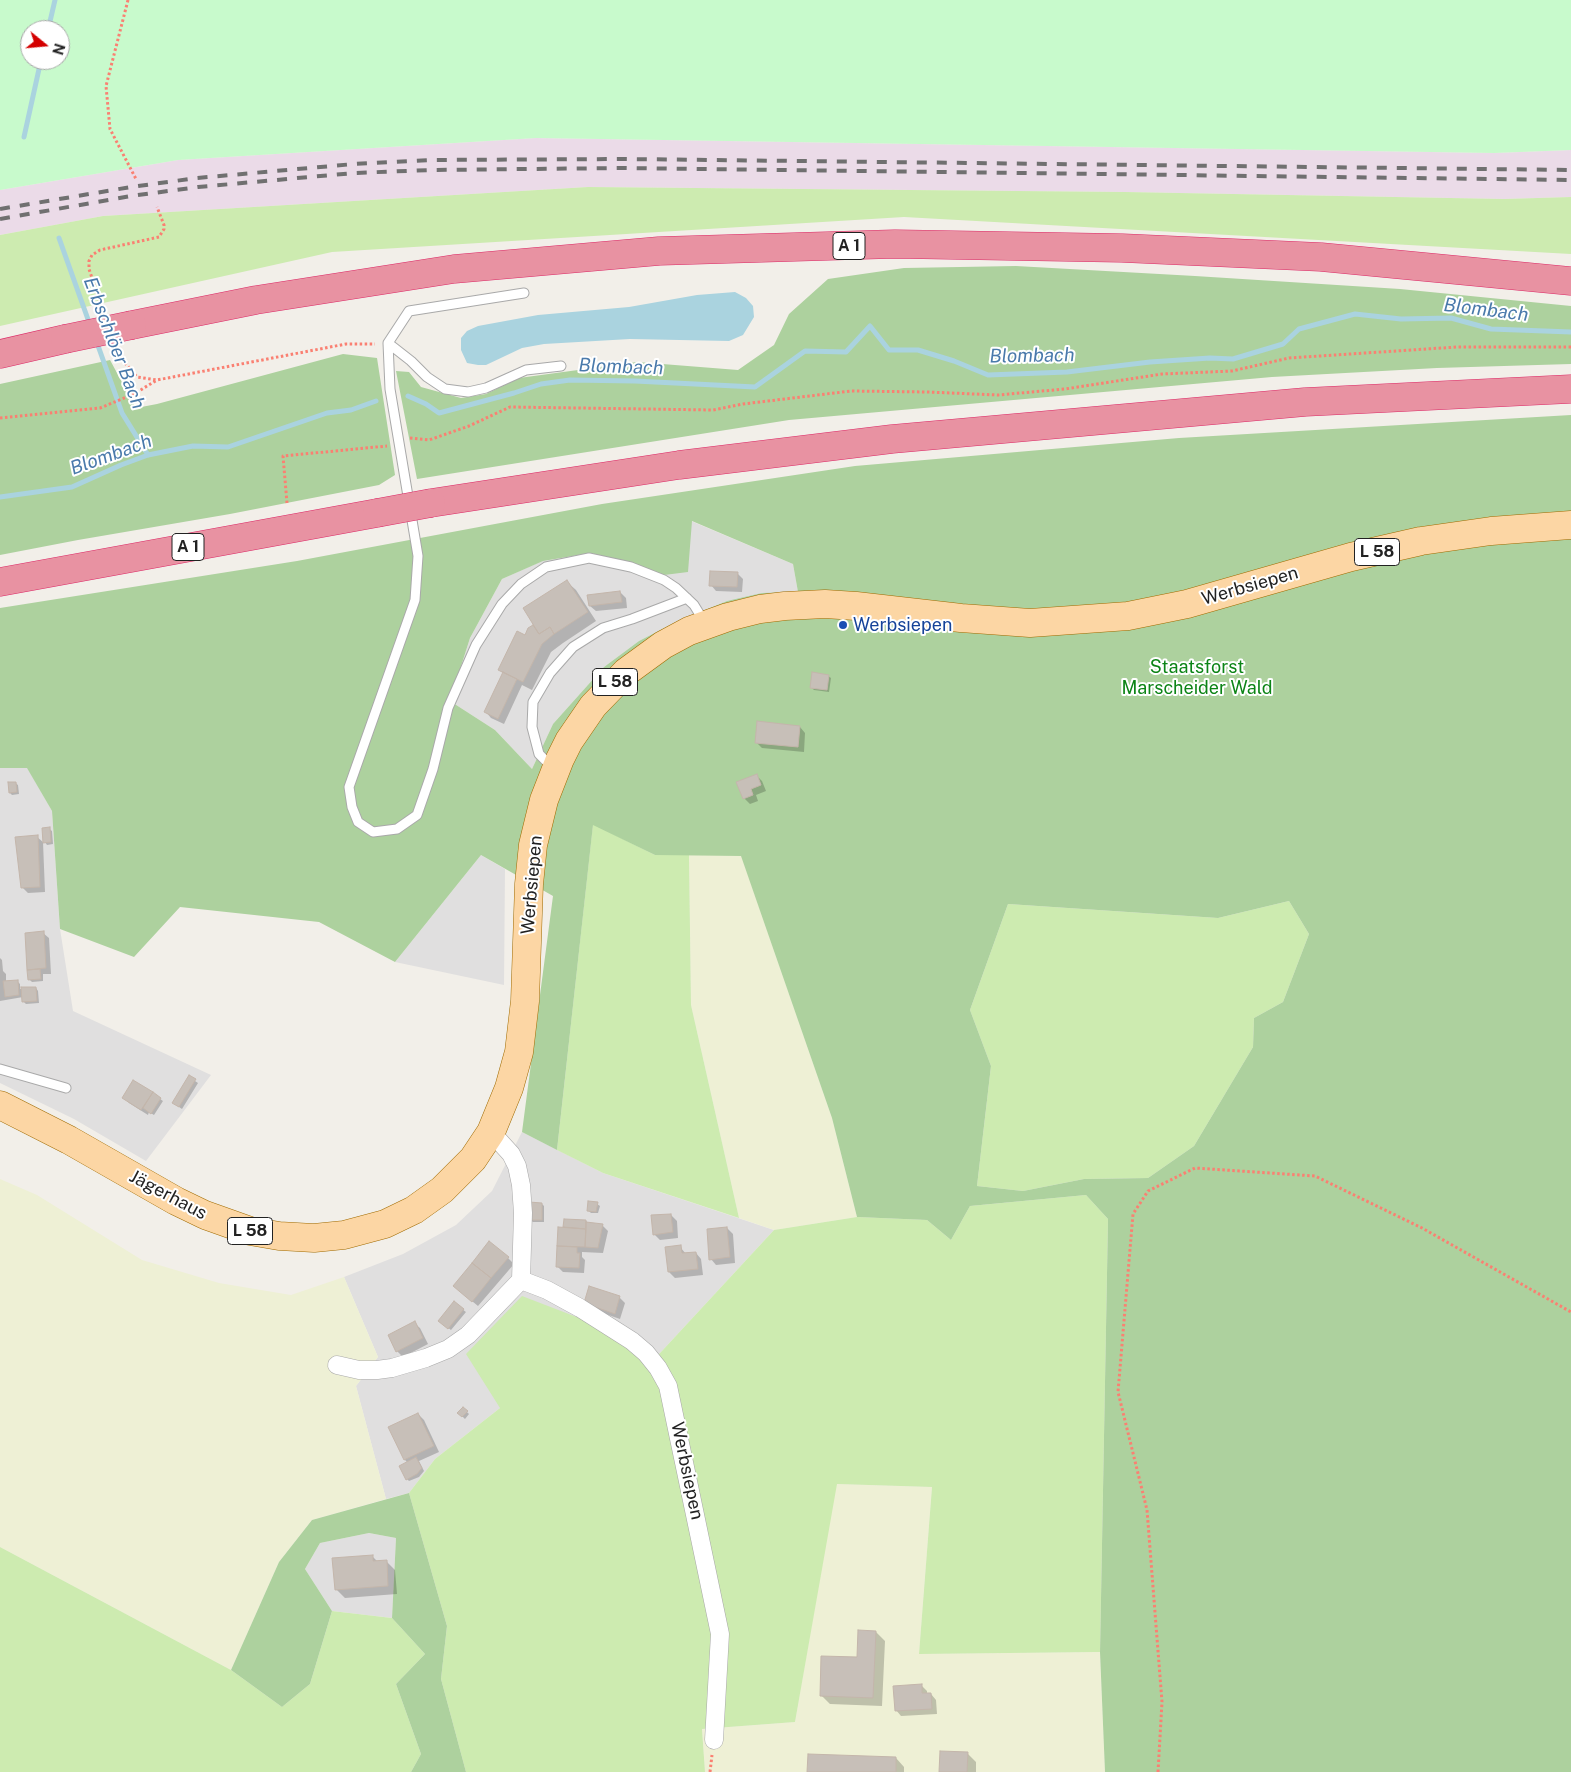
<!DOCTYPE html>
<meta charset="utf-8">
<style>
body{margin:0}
#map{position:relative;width:1571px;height:1772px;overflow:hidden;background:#f2efe9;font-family:"Public Sans",sans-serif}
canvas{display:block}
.north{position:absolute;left:20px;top:20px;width:50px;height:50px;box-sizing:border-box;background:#fff;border:1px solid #a7a7a7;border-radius:50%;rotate:107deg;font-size:14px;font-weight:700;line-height:20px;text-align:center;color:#222}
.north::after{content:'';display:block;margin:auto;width:18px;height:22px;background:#d40000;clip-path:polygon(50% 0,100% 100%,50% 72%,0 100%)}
</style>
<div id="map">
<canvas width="1571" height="1772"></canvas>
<div class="north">N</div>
</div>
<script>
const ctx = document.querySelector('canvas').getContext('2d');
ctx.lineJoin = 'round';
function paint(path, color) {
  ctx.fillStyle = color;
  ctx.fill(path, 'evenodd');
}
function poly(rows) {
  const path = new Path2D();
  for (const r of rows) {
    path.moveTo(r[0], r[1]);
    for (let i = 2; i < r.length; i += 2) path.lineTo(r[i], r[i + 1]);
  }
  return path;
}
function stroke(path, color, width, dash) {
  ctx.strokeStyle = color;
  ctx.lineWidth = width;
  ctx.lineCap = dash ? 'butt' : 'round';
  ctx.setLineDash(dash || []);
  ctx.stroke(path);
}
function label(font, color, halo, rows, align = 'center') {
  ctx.font = font + ' "Public Sans",sans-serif';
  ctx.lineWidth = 4;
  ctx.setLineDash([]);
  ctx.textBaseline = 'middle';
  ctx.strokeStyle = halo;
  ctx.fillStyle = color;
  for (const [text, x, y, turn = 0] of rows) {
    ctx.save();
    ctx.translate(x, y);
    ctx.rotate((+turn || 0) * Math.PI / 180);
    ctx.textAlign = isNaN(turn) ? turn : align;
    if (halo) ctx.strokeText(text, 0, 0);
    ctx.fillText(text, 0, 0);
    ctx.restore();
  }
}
paint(poly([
 [691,521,793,564,798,592,727,601,676,622,639,641,604,667,553,724,532,769,495,730,450,701,470,638,502,579,542,561,591,553,664,575],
 [27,767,52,811,60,929,73,1011,211,1075,146,1161,74,1119,0,1083,0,768],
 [481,855,505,869,504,985,395,962],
 [522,1132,603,1173,774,1230,648,1366,500,1408,435,1459,409,1493,386,1499,356,1386,378,1357,344,1277,403,1254,456,1225,492,1191],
 [369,1533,396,1538,392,1618,332,1611,305,1569,320,1543]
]), '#e0dfdf');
paint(poly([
 [536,138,1494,153,1571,150,1571,197,1504,199,1125,192,588,187,103,216,0,235,0,190,178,160]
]), '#ebdbe8');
paint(poly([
 [689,855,741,855,832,1118,857,1217,774,1230,739,1218,691,1005],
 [0,1179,37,1195,142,1260,219,1283,291,1295,344,1277,378,1357,356,1386,386,1499,312,1520,279,1562,231,1670,0,1547],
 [836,1484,932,1487,919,1654,1100,1652,1105,1772,705,1772,702,1729,795,1722]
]), '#eef0d5');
paint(poly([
 [588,187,1125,192,1504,199,1571,197,1571,254,904,217,332,252,0,326,0,235,103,216],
 [593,824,655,855,689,855,691,1005,739,1218,603,1173,557,1150],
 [1289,901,1309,934,1283,1002,1254,1018,1253,1047,1194,1146,1148,1178,1084,1179,1023,1191,977,1186,991,1066,970,1010,1008,904,1218,918],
 [1086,1195,1108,1219,1100,1652,919,1654,932,1487,837,1484,795,1722,702,1729,705,1772,466,1772,441,1679,447,1626,409,1493,435,1459,500,1408,466,1354,522,1296,600,1326,648,1366,774,1230,857,1217,927,1220,951,1240,970,1206],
 [0,1547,231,1670,282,1707,310,1684,332,1611,392,1618,425,1654,396,1684,421,1754,411,1772,0,1772]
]), '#cdebb0');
paint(poly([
 [1016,266,1195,276,1400,289,1571,306,1571,364,1437,368,1272,377,789,420,417,479,396,371,409,372,421,387,461,398,486,394,519,378,637,362,738,370,774,345,789,314,828,279,904,268],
 [343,354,377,358,395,475,379,485,230,514,78,540,0,555,0,384,110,360,136,408,157,404],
 [1571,415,1571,1772,1105,1772,1100,1652,1108,1219,1086,1195,970,1206,951,1240,927,1220,857,1217,832,1118,741,856,655,855,593,825,557,1150,522,1132,553,896,481,855,395,962,319,922,180,907,134,957,60,929,52,811,27,768,0,768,0,608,297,561,602,504,855,466,1179,438],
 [692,521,793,564,798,592,762,593,727,601,676,622,639,641,604,667,553,724,532,769,495,730,450,701,470,638,502,579,543,561,591,553,664,575,688,572],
 [1289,901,1309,934,1283,1002,1254,1018,1253,1047,1194,1146,1148,1178,1084,1179,1023,1191,977,1186,991,1066,970,1010,1008,904,1218,918],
 [409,1493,447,1626,441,1679,466,1772,411,1772,421,1754,396,1684,425,1654,392,1618,396,1538,369,1533,320,1543,305,1569,332,1611,310,1684,282,1707,231,1670,279,1562,312,1520]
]), '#add19e');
paint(poly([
 [0,0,1571,0,1571,150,1494,153,536,138,178,160,0,190],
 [30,30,60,30,60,60,30,60]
]), '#c8facc');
paint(poly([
 [735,292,746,298,753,306,754,317,743,335,729,341,630,339,544,344,522,348,486,365,478,365,467,363,461,350,461,338,467,331,478,326,538,315,629,307,697,295]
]), '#aad3df');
paint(poly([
 [737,573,743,579,742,592,716,591,711,585],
 [567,582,576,590,596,621,563,643,551,652,532,690,522,685,504,724,491,718,486,712,504,674,500,670,526,637,529,629,535,625],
 [620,592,626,598,627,608,596,611,590,606],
 [828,676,831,678,829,692,814,690,811,687],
 [800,727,805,733,804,752,762,748,756,742],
 [756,775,762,781,766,791,756,795,758,801,750,804,744,798],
 [15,783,18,785,19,794,12,795,10,793],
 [49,829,52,831,53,844,47,845,45,842],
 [37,837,43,842,45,892,28,893,22,887],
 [43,933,49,938,51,974,43,974,43,981,32,982,29,979,26,934],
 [0,958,2,960,3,971,6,974,6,982,17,981,20,984,20,989,36,988,38,991,39,1003,26,1004,23,1001,23,997,0,1001],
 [189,1077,198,1083,182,1109,176,1105],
 [134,1081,163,1101,154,1115,149,1112,148,1115,129,1103,124,1097],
 [542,1204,544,1206,544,1222,533,1222,530,1220],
 [597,1204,600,1206,598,1213,591,1213,588,1210],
 [671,1215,677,1221,678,1238,660,1240,654,1234],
 [565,1220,586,1221,589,1224,602,1225,608,1231,603,1253,582,1252,582,1257,585,1260,584,1273,563,1272,557,1266,559,1228,564,1229],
 [727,1228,733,1234,735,1263,716,1265,711,1259],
 [680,1247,686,1254,696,1253,701,1259,703,1275,675,1278,669,1272],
 [508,1258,514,1264,478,1306,461,1292],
 [619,1297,625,1303,620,1319,591,1309,585,1303],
 [454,1303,466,1312,451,1330,442,1323],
 [414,1323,420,1328,428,1344,403,1357,397,1351,389,1336],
 [463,1408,469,1414,465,1419,459,1413],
 [418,1414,424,1420,439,1452,419,1461,424,1471,419,1477,409,1481,407,1479,408,1463,405,1460],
 [372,1556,378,1562,386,1561,395,1570,397,1594,345,1598,336,1589],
 [876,1632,885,1641,882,1706,830,1704,821,1695,858,1658],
 [921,1685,927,1691,927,1694,931,1694,936,1700,937,1714,901,1716,896,1710],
 [967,1753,976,1762,976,1772,940,1772],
 [896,1758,904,1767,904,1772,808,1772]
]), '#0003');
stroke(poly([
 [48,30,55,0],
 [24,137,41,60],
 [59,238,90,325],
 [96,340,122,413,148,455],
 [408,396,426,404,439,413,514,393,541,384,570,380,635,381,755,387,805,351,846,352,870,326,889,350,918,350,954,361,988,375,1067,372,1150,362,1210,358,1233,359,1283,344,1299,329,1355,314,1401,319,1451,318,1491,329,1571,332],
 [0,497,72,487,121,465,148,455,193,446,228,447,327,413,351,410,376,401]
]), '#aad3df', 5);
const building = poly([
 [710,571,738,572,737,587,709,586,710,571],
 [567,580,588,612,554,634,550,627,539,634,523,608,567,580],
 [620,591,622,602,589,606,587,595,620,591],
 [533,625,539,634,550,627,554,634,542,644,523,682,498,670,517,631,525,635,528,628,533,625],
 [503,672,517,679,498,719,484,712,503,672],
 [812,672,829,675,827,690,810,688,812,672],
 [757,721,800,726,798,747,755,743,757,721],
 [757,774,761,785,751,789,753,795,743,799,736,782,757,774],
 [8,782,16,782,17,792,9,793,8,782],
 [50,827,51,842,43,843,42,828,50,827],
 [38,835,40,887,21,888,15,837,38,835],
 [44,931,46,968,27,970,25,933,44,931],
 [40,969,41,979,28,980,27,970,40,969],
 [18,980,19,995,5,997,3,981,18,980],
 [21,987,36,987,37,1001,22,1002,21,987],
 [189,1075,196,1079,179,1107,172,1103,189,1075],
 [133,1080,153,1092,141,1110,122,1098,133,1080],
 [153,1092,161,1098,151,1114,143,1108,153,1092],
 [588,1201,598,1202,596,1212,587,1211,588,1201],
 [529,1202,542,1203,542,1220,529,1220,529,1202],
 [671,1214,673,1232,653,1235,651,1215,671,1214],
 [564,1219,586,1220,586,1229,563,1227,564,1219],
 [586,1222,603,1224,598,1248,585,1247,586,1222],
 [558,1227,586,1229,585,1247,557,1246,558,1227],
 [727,1227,730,1257,709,1260,707,1229,727,1227],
 [489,1241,509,1257,491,1278,472,1263,489,1241],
 [681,1245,682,1253,696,1252,698,1269,668,1272,665,1247,681,1245],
 [557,1246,577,1247,577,1253,580,1253,579,1268,556,1267,557,1246],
 [472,1263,491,1278,472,1302,453,1286,472,1263],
 [589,1286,620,1296,615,1314,584,1303,589,1286],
 [454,1301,464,1309,448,1329,438,1321,454,1301],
 [415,1321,423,1338,396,1352,388,1335,415,1321],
 [463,1407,468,1411,462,1417,457,1413,463,1407],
 [418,1413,434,1446,404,1460,388,1427,418,1413],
 [416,1457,422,1468,417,1474,406,1480,399,1466,416,1457],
 [373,1555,373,1561,387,1560,388,1586,335,1590,332,1558,373,1555],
 [858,1630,876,1631,873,1698,820,1696,821,1656,857,1657,858,1630],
 [922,1684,922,1693,931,1693,932,1709,895,1711,893,1686,922,1684],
 [940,1751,968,1752,967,1772,939,1772,940,1751],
 [808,1754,896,1757,896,1772,807,1772,808,1754]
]);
paint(building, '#c7bfb8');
stroke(building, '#c4b6ab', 1);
const lane = poly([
 [524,293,409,311,388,343,390,389,418,556,415,600,349,787,352,807,358,822,373,832,397,829,417,815,433,769,448,708,476,645,502,604,521,584,546,567,589,558,631,567,664,580,676,588,694,605,705,623],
 [388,343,411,361,427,377,445,389,468,392,486,388,526,370,561,366],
 [552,767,539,754,532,727,533,702,550,673,573,647,603,628,632,619,687,598],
 [0,1069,66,1088]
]);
const street = poly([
 [491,1132,511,1154,517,1166,521,1185,523,1213,521,1280],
 [521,1280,547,1290,580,1308,632,1341,646,1353,658,1368,668,1386,720,1634,714,1740],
 [337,1365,359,1370,377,1370,392,1368,426,1358,448,1349,468,1335,521,1280]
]);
const primary = poly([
 [0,1105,69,1140,176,1201,205,1215,250,1231,279,1236,314,1238,344,1235,385,1224,414,1210,442,1190,473,1159,491,1132,509,1088,519,1052,525,1001,529,884,533,845,544,800,560,759,569,741,593,706,626,672,663,645,689,631,728,617,760,609,785,606,825,604,856,606,961,618,1030,623,1128,616,1187,604,1351,557,1421,541,1491,531,1571,525]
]);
const highway = poly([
 [132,325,256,300,454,269,659,251,895,244,1122,248,1321,257,1571,281],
 [0,354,65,339],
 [431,503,679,465,892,439,1305,402,1571,389],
 [0,582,377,513]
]);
stroke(lane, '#a9a9a9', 11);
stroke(street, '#a9a9a9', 19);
stroke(primary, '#a06b00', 29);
stroke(highway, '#dc2a67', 29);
stroke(poly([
 [128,0,106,86,110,129,136,179],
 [101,305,89,269,89,261,92,255,100,250,159,237,164,229,164,225,157,207],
 [117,350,125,363,137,377,157,380,346,344,375,344],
 [0,418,100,408,134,394,157,380],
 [410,438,429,440,469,426,510,407,713,410,743,404,851,391,928,392,998,395,1065,389,1162,374,1232,371,1289,358,1457,347,1571,347],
 [287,503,283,456,387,446],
 [710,1772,712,1755],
 [1158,1772,1162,1702,1147,1510,1118,1392,1133,1214,1148,1191,1195,1168,1315,1176,1422,1228,1571,1312]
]), '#fa8072', 3, [2.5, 2.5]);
stroke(lane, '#fff', 9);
stroke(street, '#fff', 18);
stroke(primary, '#fcd6a4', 28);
stroke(highway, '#e892a2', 28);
stroke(poly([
 [0,209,131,187,197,178,354,164,432,160,626,159,1571,170],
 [0,219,131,196,198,187,354,173,432,170,625,168,1571,180]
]), '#707070', 4, [10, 10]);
const highwayBridge = poly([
 [65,339,132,325],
 [377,513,431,503]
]);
stroke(highwayBridge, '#dc2a67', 29, []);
stroke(highwayBridge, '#e892a2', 28);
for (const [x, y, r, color] of [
 [843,625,5,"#1a4fb4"]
]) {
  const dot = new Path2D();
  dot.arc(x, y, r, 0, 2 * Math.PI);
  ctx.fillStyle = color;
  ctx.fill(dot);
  stroke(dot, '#fff', 2);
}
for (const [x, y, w] of [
 [849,246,32],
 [188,547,32],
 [1377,552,45],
 [615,682,45],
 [250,1231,45]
]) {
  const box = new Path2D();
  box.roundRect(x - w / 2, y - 13.5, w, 27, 4);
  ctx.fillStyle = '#fff';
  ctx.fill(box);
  stroke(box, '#222', 1);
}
label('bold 16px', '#222', null, [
 ["A 1",849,246],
 ["A 1",188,547],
 ["L 58",1377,552],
 ["L 58",615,682],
 ["L 58",250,1231]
]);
label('18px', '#222', '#fff', [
 ["Werbsiepen",1250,586,-16],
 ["Werbsiepen",532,885,-85],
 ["Jägerhaus",168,1195,28],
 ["Werbsiepen",687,1471,78]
]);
label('18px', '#164399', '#fff', [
 ["Werbsiepen",853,625]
], 'left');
label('18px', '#0c8416', '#fff', [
 ["Staatsforst",1197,667],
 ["Marscheider Wald",1197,688]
]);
label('italic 19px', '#4a7aab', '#fff', [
 ["Blombach",1486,310,7],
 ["Erbschlöer Bach",114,343,69],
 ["Blombach",1032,356,-1],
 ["Blombach",621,367,2],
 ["Blombach",111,455,-20]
]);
</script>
